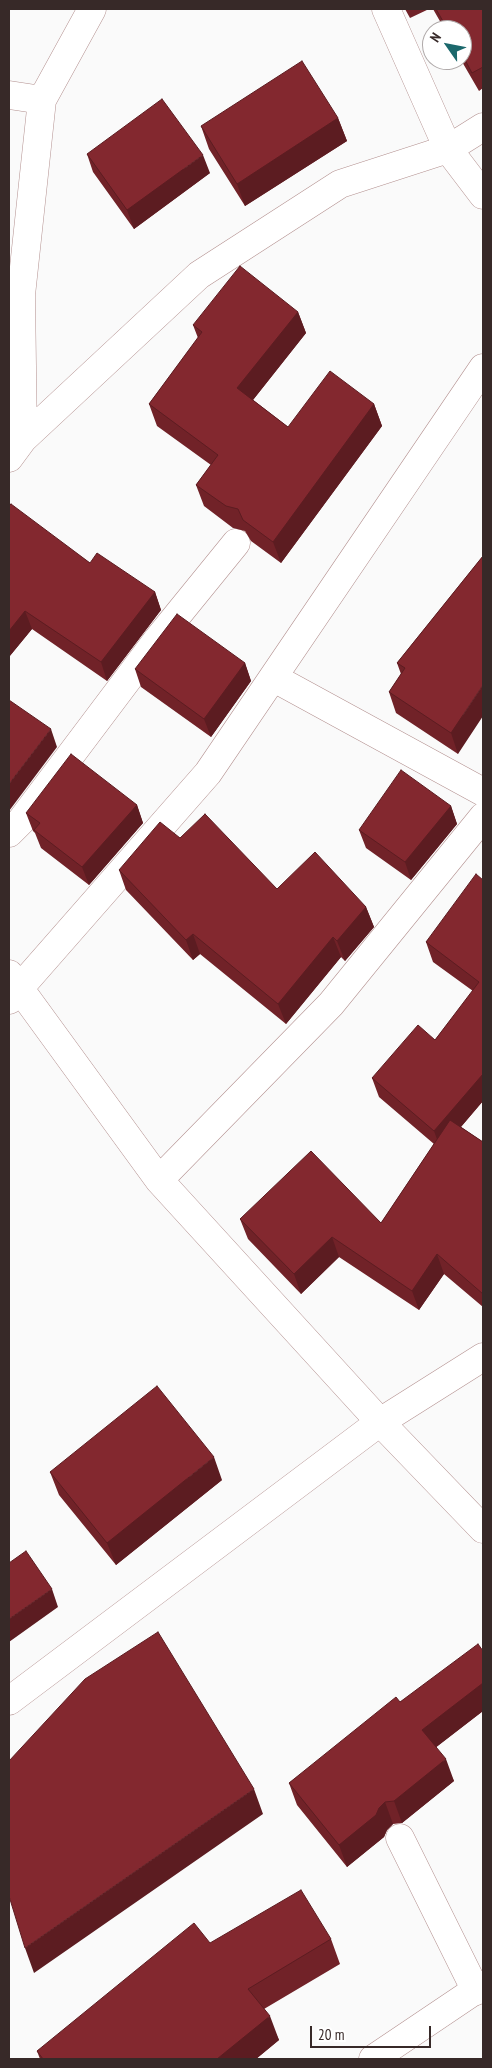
<!DOCTYPE html>
<style>
body{margin:0}
#map{position:relative;width:492px;height:2068px;overflow:hidden;background:#fafafa;font-family:"PT Sans Narrow",sans-serif}
canvas{display:block}
.frame{position:absolute;inset:0;border:10px solid #372928;pointer-events:none}
.north{position:absolute;left:422px;top:20px;width:50px;height:50px;box-sizing:border-box;background:#fff;border:1px solid #afa9a9;border-radius:50%;rotate:303deg;font-size:14px;font-weight:700;line-height:20px;text-align:center;color:#372928}
.north::after{content:'';display:block;margin:auto;width:18px;height:22px;background:#1b686c;clip-path:polygon(50% 0,100% 100%,50% 72%,0 100%)}
.scale{position:absolute;left:310px;top:2026px;width:121px;height:22px;box-sizing:border-box;border:2px solid #372928;border-top:0;padding-left:6px;font-size:15px;line-height:18px;white-space:nowrap;color:#372928;-webkit-text-stroke:4px #fff;paint-order:stroke}
</style>
<div id="map">
<canvas width="492" height="2068"></canvas>
<div class="frame"></div>
<div class="north">N</div>
<div class="scale">20 m</div>
</div>
<script>
const ctx = document.querySelector('canvas').getContext('2d');
ctx.lineJoin = 'round';
function poly(rows) {
  const path = new Path2D();
  for (const r of rows) {
    path.moveTo(r[0], r[1]);
    for (let i = 2; i < r.length; i += 2) path.lineTo(r[i], r[i + 1]);
  }
  return path;
}
function stroke(path, color, width, dash) {
  ctx.strokeStyle = color;
  ctx.lineWidth = width;
  ctx.lineCap = dash ? 'butt' : 'round';
  ctx.setLineDash(dash || []);
  ctx.stroke(path);
}
function paint(path, color) {
  ctx.fillStyle = color;
  ctx.fill(path, 'evenodd');
}
const street = poly([
 [386,9,448,149,483,195],
 [9,95,42,100],
 [23,439,21,295,42,100,92,9],
 [9,458,23,439,199,275,340,184,448,149,483,127],
 [274,678,483,792],
 [9,833,21,821,158,639,236,543],
 [9,974,159,1180,380,1422,483,1529],
 [9,1000,208,773,483,368],
 [159,1180,331,1004,483,817],
 [9,1701,380,1422,483,1357],
 [400,1838,476,1991]
]);
const secondary = poly([
 [373,2059,483,1985]
]);
stroke(street, '#b3908f', 29);
stroke(secondary, '#b3908f', 29);
stroke(street, '#fff', 28);
stroke(secondary, '#fff', 28);
paint(poly([
 [405,9,429,9,410,18],
 [433,9,483,9,483,88,479,91,461,60,462,30,445,30],
 [338,118,347,141,245,206,209,149,201,126],
 [87,154,210,173,134,229,93,172],
 [298,312,306,333,253,400,288,427,374,404,382,426,281,563,251,541,245,531,233,528,204,506,196,485,211,465,157,426,149,404,198,338,193,325],
 [9,506,90,563,155,592,161,610,107,681,32,629,9,657],
 [483,556,458,754,396,713,389,692,401,674,397,663],
 [245,663,251,681,211,737,141,687,135,669],
 [137,805,143,823,89,885,41,848,35,833,33,831,26,813],
 [451,806,457,824,411,880,366,848,359,830],
 [180,838,277,889,366,907,374,927,345,961,341,957,286,1024,200,954,193,960,126,890,119,870],
 [483,880,483,1101,461,1127,483,1142,483,1307,444,1274,419,1310,339,1257,301,1294,248,1239,240,1219,381,1223,434,1144,379,1097,372,1078,435,1040,473,991,433,962,426,942],
 [50,1472,222,1480,116,1565,59,1495],
 [483,1651,483,1711,436,1747,454,1781,402,1823,393,1824,387,1830,384,1837,347,1867,297,1805,289,1783,400,1702],
 [331,1939,340,1964,264,2009,279,2040,256,2059,40,2059,37,2051,210,1943]
]), '#712228');
paint(poly([
 [338,118,347,141,245,206,237,184],
 [203,155,210,173,134,229,127,210],
 [298,312,306,333,245,410,237,388],
 [374,404,382,426,281,563,273,542],
 [155,592,161,610,107,681,101,662],
 [25,611,32,629,9,657,9,631],
 [245,663,251,681,211,737,204,719],
 [483,685,483,716,458,754,451,733],
 [51,729,57,747,9,811,9,784],
 [137,805,143,823,89,885,82,867],
 [451,806,457,824,411,880,405,862],
 [366,907,374,927,345,961,337,941],
 [193,934,200,954,193,960,186,940],
 [333,937,341,957,286,1024,278,1004],
 [483,1074,483,1101,441,1150,434,1131],
 [332,1237,339,1257,301,1294,294,1274],
 [437,1254,444,1274,419,1310,412,1291],
 [214,1457,222,1480,116,1565,107,1543],
 [52,1589,58,1607,9,1642,9,1619],
 [483,1683,483,1711,430,1752,422,1730],
 [446,1759,454,1781,402,1823,394,1801],
 [254,1789,263,1814,34,1973,25,1948],
 [385,1802,393,1824,387,1830,384,1837,347,1867,339,1845],
 [270,2016,279,2040,256,2059,217,2059]
]), '#5c1c21');
const building = poly([
 [436,9,483,9,483,67,472,73,462,54,462,30,448,30,436,9],
 [302,61,338,118,237,184,201,126,302,61],
 [162,99,203,155,127,210,87,154,162,99],
 [240,266,298,312,237,388,288,427,330,371,374,404,273,542,243,520,238,509,226,506,196,485,218,455,149,404,202,332,193,325,240,266],
 [11,504,90,563,97,553,155,592,101,662,25,611,9,631,9,506,11,504],
 [483,556,483,685,451,733,389,692,405,668,397,663,483,556],
 [177,614,245,663,204,719,135,669,177,614],
 [9,700,51,729,9,784,9,700],
 [71,754,137,805,82,867,34,830,40,823,26,813,71,754],
 [401,770,451,806,405,862,359,830,401,770],
 [205,814,277,889,315,852,366,907,337,941,333,937,278,1004,193,934,186,940,119,870,160,822,180,838,205,814],
 [476,874,483,880,483,1074,434,1131,372,1078,418,1025,435,1040,479,982,426,942,476,874],
 [450,1120,483,1142,483,1294,437,1254,412,1291,332,1237,294,1274,240,1219,311,1151,381,1223,450,1120],
 [157,1386,214,1457,107,1543,50,1472,157,1386],
 [26,1551,52,1589,9,1619,9,1563,26,1551],
 [158,1632,254,1789,25,1948,9,1896,9,1761,85,1679,158,1632],
 [478,1644,483,1651,483,1683,422,1730,446,1759,394,1801,385,1802,379,1808,376,1815,339,1845,289,1783,396,1697,400,1702,478,1644],
 [301,1890,331,1939,248,1989,270,2016,217,2059,43,2059,37,2051,194,1923,210,1943,301,1890]
]);
paint(building, '#83282f');
stroke(building, '#5c1c21', 1);
</script>
